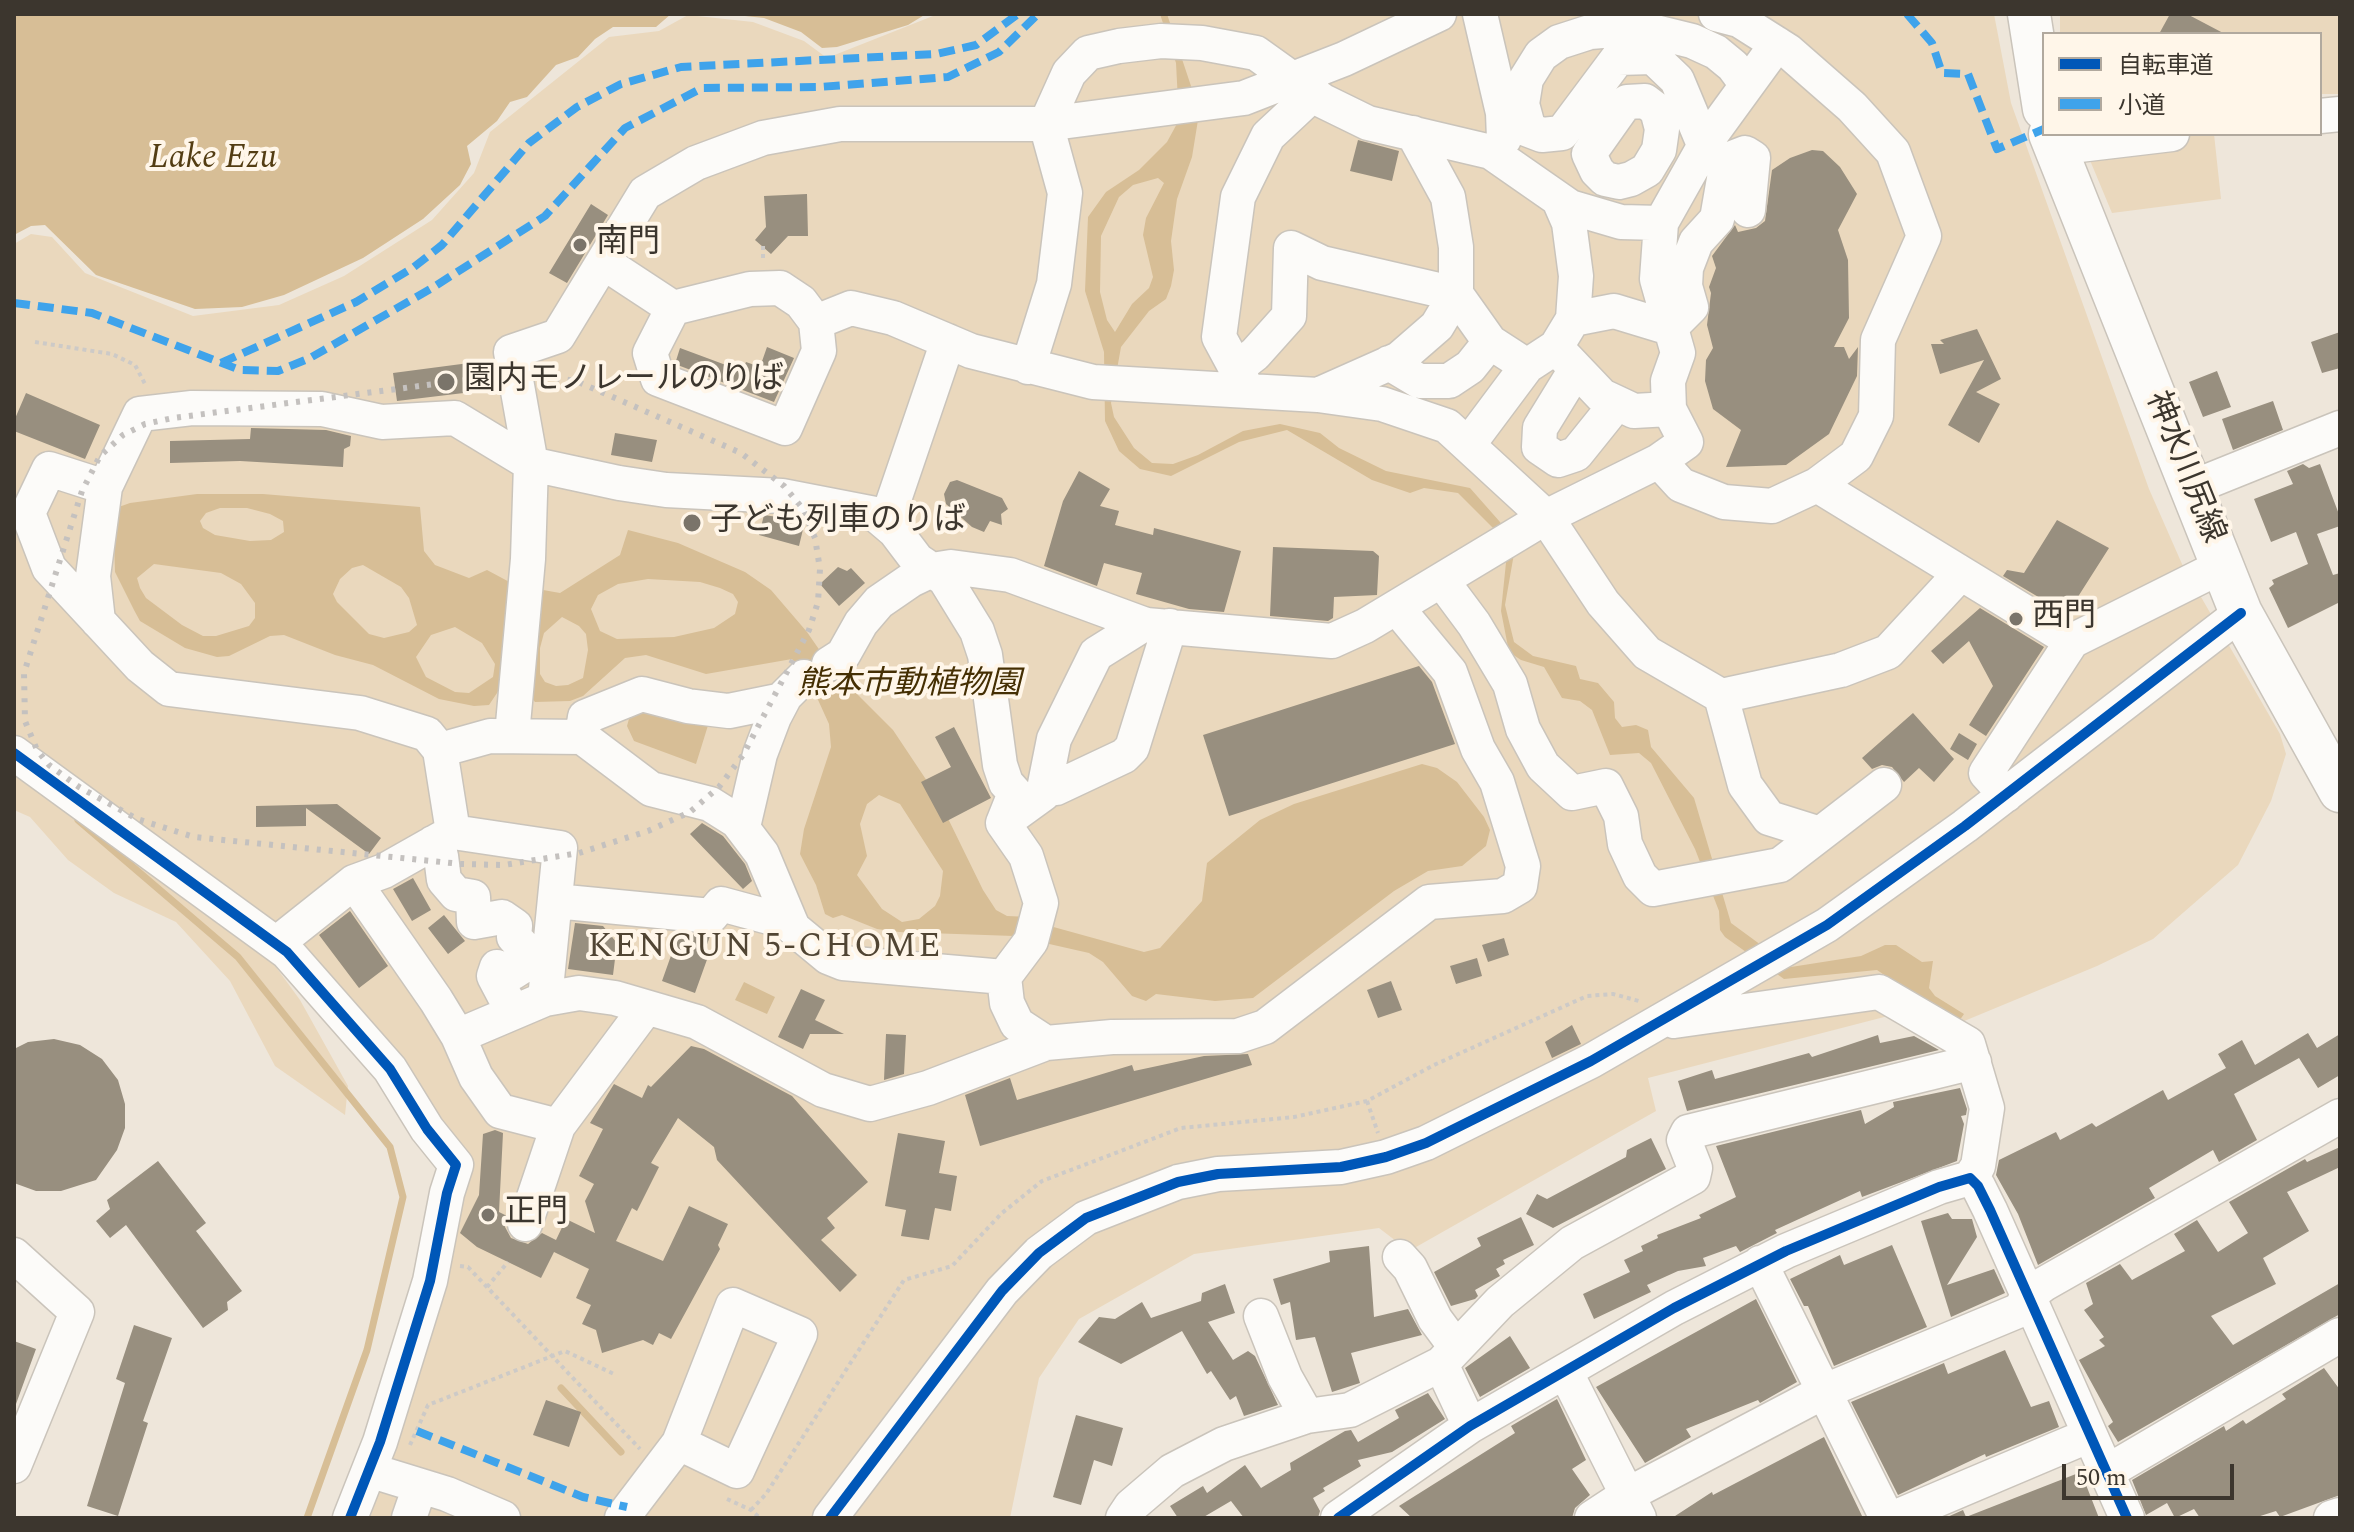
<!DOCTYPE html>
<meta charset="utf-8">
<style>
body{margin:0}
#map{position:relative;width:2354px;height:1532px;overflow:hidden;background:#eee6da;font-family:Spectral,"Noto Sans JP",serif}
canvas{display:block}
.frame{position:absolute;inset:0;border:16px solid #3c362e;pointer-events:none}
.legend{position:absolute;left:2042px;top:32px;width:280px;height:104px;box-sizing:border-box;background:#fff6e9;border:2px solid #b1a99e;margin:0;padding:10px 14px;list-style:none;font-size:24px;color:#3c362e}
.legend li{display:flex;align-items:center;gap:16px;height:40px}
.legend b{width:40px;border:2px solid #b1a99e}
.scale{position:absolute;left:2062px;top:1464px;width:172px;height:36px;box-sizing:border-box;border:4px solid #3c362e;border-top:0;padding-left:10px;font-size:24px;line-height:28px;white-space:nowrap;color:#3c362e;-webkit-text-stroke:6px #fff6e9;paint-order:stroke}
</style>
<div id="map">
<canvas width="2354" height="1532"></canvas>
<div class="frame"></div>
<ul class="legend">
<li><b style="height:10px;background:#0057b8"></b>自転車道</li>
<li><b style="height:10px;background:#3fa3eb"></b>小道</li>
</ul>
<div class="scale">50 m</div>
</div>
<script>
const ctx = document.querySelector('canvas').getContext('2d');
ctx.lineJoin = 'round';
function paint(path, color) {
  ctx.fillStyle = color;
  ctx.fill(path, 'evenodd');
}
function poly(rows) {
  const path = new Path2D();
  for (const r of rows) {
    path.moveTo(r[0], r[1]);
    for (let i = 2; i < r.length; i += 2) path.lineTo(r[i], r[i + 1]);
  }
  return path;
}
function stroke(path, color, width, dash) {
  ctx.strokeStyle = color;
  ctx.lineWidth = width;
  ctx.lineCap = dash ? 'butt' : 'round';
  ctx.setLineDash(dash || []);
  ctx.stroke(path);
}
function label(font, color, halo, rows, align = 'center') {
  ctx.font = font + ' Spectral,"Noto Sans JP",serif';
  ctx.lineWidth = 8;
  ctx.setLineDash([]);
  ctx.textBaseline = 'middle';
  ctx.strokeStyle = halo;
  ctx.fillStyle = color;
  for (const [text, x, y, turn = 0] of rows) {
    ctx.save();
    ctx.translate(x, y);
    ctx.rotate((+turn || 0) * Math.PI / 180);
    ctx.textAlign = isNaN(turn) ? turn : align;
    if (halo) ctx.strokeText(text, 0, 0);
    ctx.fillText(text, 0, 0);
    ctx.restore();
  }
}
paint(poly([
 [938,14,1994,14,2011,103,2149,489,2182,564,2280,734,2286,754,2271,801,2238,865,2153,939,2097,966,1957,1024,1923,1007,1648,1078,1656,1111,1409,1251,1379,1228,1194,1254,1079,1319,1039,1378,1010,1518,370,1518,414,1388,464,1148,304,948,238,915,300,1000,348,1086,345,1115,275,1066,230,981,176,922,114,893,68,860,30,817,14,810,14,244,31,234,52,237,85,273,193,316,279,305,344,276,432,220,474,173,490,132,609,37,659,31,688,15,753,22,804,41,827,58],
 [2060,14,2340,14,2340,94,2320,94,2320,34,2060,34],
 [2079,134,2214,134,2221,199,2112,213]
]), '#ead8bd');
paint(poly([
 [14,14,671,14,656,27,613,27,595,39,578,57,556,65,527,97,510,102,497,121,467,146,471,164,460,185,423,219,363,258,284,295,242,307,195,309,96,275,45,225,31,226,14,235],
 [726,14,926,14,908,25,837,47,822,48,801,32,764,18],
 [1160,14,1167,14,1193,92,1198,120,1192,157,1177,199,1171,241,1174,270,1171,286,1166,299,1149,311,1121,347,1111,403,1114,417,1134,448,1152,463,1173,464,1198,455,1243,431,1280,424,1320,433,1339,448,1386,471,1470,488,1500,522,1515,548,1505,605,1514,642,1533,656,1576,666,1580,679,1598,683,1614,702,1615,718,1622,727,1636,725,1648,730,1651,747,1694,798,1731,923,1791,967,1861,956,1885,945,1896,945,1922,962,1933,961,1929,988,1935,996,1964,1014,1957,1024,1877,970,1784,979,1725,937,1720,930,1719,911,1695,849,1651,763,1639,753,1610,755,1592,710,1580,701,1562,698,1544,667,1521,660,1509,652,1501,611,1507,553,1498,533,1458,493,1424,488,1410,493,1372,480,1287,430,1239,442,1171,476,1140,469,1119,451,1105,421,1104,352,1085,291,1088,217,1106,192,1139,170,1167,142,1179,120,1176,63],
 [1158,178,1164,183,1146,218,1143,235,1153,277,1149,288,1132,304,1115,332,1107,320,1100,292,1101,236,1119,197,1133,185],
 [197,494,263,494,420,507,424,551,435,565,469,578,487,570,515,585,560,593,620,555,628,530,678,543,745,572,771,590,807,632,845,687,852,689,893,730,937,796,983,890,996,910,1007,916,1031,917,1039,923,1144,952,1160,948,1202,901,1207,863,1260,820,1294,804,1422,764,1437,768,1457,782,1484,817,1490,830,1486,846,1462,866,1428,871,1394,891,1253,998,1215,1001,1156,994,1146,1001,1132,996,1103,962,1089,953,1014,936,899,932,877,929,842,915,833,918,825,914,816,885,800,854,804,829,831,747,829,724,809,680,792,659,706,674,646,655,625,658,583,696,570,701,535,702,530,696,499,690,489,705,474,706,439,699,373,665,335,655,284,635,270,636,229,656,217,657,185,648,140,621,134,610,115,572,113,509,130,503],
 [220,508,247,508,270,514,283,521,284,532,271,540,250,541,215,535,203,528,200,521,206,513],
 [154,564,221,573,241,584,255,603,255,618,249,626,216,636,203,636,182,625,146,598,140,588,137,578],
 [363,565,401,587,409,598,417,625,409,632,384,638,369,634,337,602,333,594,340,579,352,568],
 [648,579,700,582,720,588,733,594,738,602,735,614,714,628,674,637,617,639,600,631,591,609,598,595,618,584],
 [562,617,579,626,586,634,588,650,583,678,568,685,556,686,545,682,540,674,540,648,544,633],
 [455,627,482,643,495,664,493,677,469,693,455,692,426,677,416,657,431,635],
 [879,795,900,804,943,871,940,896,935,906,919,919,902,922,882,909,857,875,867,856,860,824,867,804],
 [632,708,710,719,696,764,634,741,627,726],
 [744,982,775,997,767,1014,735,1000]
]), '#d7be96');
stroke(poly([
 [78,820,238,957,390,1147,403,1197,367,1350,307,1518],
 [561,1388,621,1452]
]), '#d7be96', 7);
paint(poly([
 [2170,14,2187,14,2225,34,2159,34],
 [1358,140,1399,151,1392,181,1350,171],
 [1812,150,1823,151,1840,167,1857,194,1838,230,1848,260,1849,318,1834,347,1844,347,1849,359,1858,347,1857,376,1829,434,1786,465,1726,467,1741,430,1713,409,1705,381,1706,360,1713,348,1707,325,1711,293,1709,287,1716,268,1712,256,1735,225,1738,232,1756,228,1765,221,1772,170,1790,158],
 [807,194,808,236,788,236,771,254,755,240,766,227,764,196],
 [591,204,608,215,567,283,549,273],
 [1977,329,2001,379,1976,392,2000,404,1979,443,1948,425,1984,360,1940,374,1931,344,1944,344,1940,340],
 [2340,332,2340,368,2322,373,2311,342],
 [767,347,794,358,774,402,675,364,680,348,742,371,746,362,760,367],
 [492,360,497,389,397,401,393,373],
 [2217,371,2231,407,2203,417,2189,382],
 [26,393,100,425,85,459,14,431,14,421],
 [2273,401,2283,430,2233,450,2222,419],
 [251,428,326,430,351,436,350,446,344,449,343,467,240,461,170,463,170,441,250,439],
 [615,433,657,440,652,462,611,455],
 [2303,464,2309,468,2320,464,2340,517,2340,526,2317,534,2333,575,2340,573,2340,602,2288,628,2269,588,2274,584,2272,580,2308,564,2296,532,2271,542,2254,499,2293,484,2287,471],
 [1079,471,1110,489,1100,506,1119,511,1115,525,1153,535,1154,528,1241,551,1224,612,1189,609,1136,594,1142,573,1104,563,1097,586,1044,566,1063,501],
 [957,480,1002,498,1008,509,1001,514,1002,525,990,521,984,532,972,527,946,504,944,494,950,482],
 [764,515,805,521,799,546,759,535],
 [2057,520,2109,548,2067,614,2003,576,2007,570,2024,573],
 [1273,547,1373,551,1379,556,1377,595,1334,597,1333,618,1328,621,1270,616],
 [838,567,847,571,851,568,865,583,839,606,820,584],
 [1980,608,2044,647,1986,736,1969,725,1993,686,1969,641,1943,664,1931,651],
 [1419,666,1432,682,1455,744,1229,816,1203,735],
 [1913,713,1954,759,1934,782,1919,768,1904,782,1892,767,1882,765,1872,769,1862,758],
 [954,727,991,798,943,823,921,782,951,767,935,737],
 [1959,733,1977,744,1968,760,1950,749],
 [337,804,381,838,369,854,306,808,306,826,256,827,256,806],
 [702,823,723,836,745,864,752,881,743,889,690,834],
 [413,878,431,910,412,921,393,889],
 [350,911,388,966,359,988,319,935],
 [444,915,465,941,448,954,428,928],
 [575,923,603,926,617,943,613,975,568,969],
 [679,933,710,936,704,953,709,954,695,993,662,981],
 [1504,938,1509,955,1488,962,1482,945],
 [1477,958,1482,976,1456,984,1450,966],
 [1391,981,1402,1010,1378,1018,1367,990],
 [801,989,825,1000,815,1020,844,1034,810,1034,803,1049,778,1037],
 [1572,1025,1581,1044,1552,1058,1545,1042],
 [2308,1033,2317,1048,2340,1034,2340,1075,2318,1088,2299,1058,2234,1094,2257,1140,2219,1162,2213,1150,2149,1188,2155,1198,2038,1265,2018,1214,1996,1175,1999,1160,2056,1132,2060,1140,2092,1123,2096,1127,2163,1090,2168,1100,2226,1068,2218,1054,2242,1040,2255,1065],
 [886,1034,906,1035,904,1074,884,1080],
 [1878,1035,1880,1043,1914,1036,1939,1050,1687,1111,1678,1081,1712,1070,1715,1079,1809,1053,1812,1057],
 [54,1039,80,1045,102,1059,118,1080,125,1104,125,1128,117,1150,96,1180,61,1191,36,1191,14,1183,14,1049,28,1042],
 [691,1046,704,1049,792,1096,868,1182,827,1218,835,1228,821,1240,857,1275,840,1292,717,1160,714,1147,678,1118,651,1163,659,1167,637,1211,632,1208,616,1241,663,1261,689,1206,728,1224,718,1245,720,1249,671,1339,659,1333,653,1345,643,1340,602,1353,596,1330,582,1324,591,1305,576,1298,589,1269,554,1252,541,1278,477,1247,460,1233,479,1195,483,1134,495,1130,503,1133,499,1212,507,1216,505,1227,511,1238,528,1244,542,1233,556,1240,566,1219,595,1233,585,1201,594,1184,579,1176,603,1129,590,1123,614,1084,642,1098,648,1085,651,1087],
 [1248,1054,1252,1065,980,1146,965,1095,1010,1078,1017,1100,1132,1065,1134,1071,1204,1056],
 [1960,1088,1967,1109,1966,1115,1961,1116,1964,1124,1957,1161,1862,1197,1860,1191,1775,1230,1777,1233,1740,1252,1736,1246,1703,1258,1706,1266,1678,1271,1647,1285,1651,1292,1594,1319,1583,1294,1630,1272,1624,1260,1643,1251,1641,1246,1658,1238,1657,1235,1701,1218,1699,1215,1736,1197,1716,1146,1861,1110,1865,1124,1894,1107,1893,1102],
 [898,1133,945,1141,939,1173,957,1176,951,1211,935,1208,929,1240,901,1236,906,1210,885,1206],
 [1651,1138,1666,1169,1553,1228,1526,1214,1537,1194,1547,1199,1626,1157,1627,1150],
 [2340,1147,2340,1167,2287,1192,2309,1231,2263,1258,2276,1284,2211,1316,2233,1345,2340,1283,2340,1314,2118,1442,2108,1426,2113,1422,2079,1360,2105,1346,2099,1340,2104,1337,2084,1310,2093,1304,2086,1283,2120,1264,2132,1280,2185,1251,2174,1234,2197,1220,2218,1252,2248,1233,2229,1202,2305,1159,2307,1162],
 [158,1161,206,1223,196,1231,242,1291,227,1302,228,1310,203,1328,126,1225,110,1238,96,1221,110,1209,107,1200],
 [1948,1213,1952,1219,1972,1219,1977,1237,1947,1285,1994,1269,2005,1293,1951,1317,1921,1221],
 [1521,1217,1534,1245,1503,1260,1505,1264,1496,1269,1500,1276,1475,1290,1478,1296,1475,1299,1451,1306,1434,1272,1481,1246,1477,1238],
 [1892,1245,1927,1327,1834,1366,1808,1306,1804,1306,1790,1279,1840,1255,1844,1265],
 [1369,1246,1374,1317,1408,1309,1422,1335,1351,1353,1360,1383,1332,1392,1315,1337,1296,1340,1290,1302,1281,1305,1273,1279,1330,1262,1329,1251],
 [1225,1284,1235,1313,1208,1322,1233,1360,1248,1351,1255,1356,1278,1405,1244,1416,1236,1396,1230,1400,1211,1371,1207,1374,1182,1331,1121,1364,1078,1342,1099,1317,1115,1319,1142,1302,1151,1318,1201,1301,1202,1293],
 [1756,1299,1797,1382,1760,1403,1758,1400,1686,1429,1691,1437,1645,1463,1596,1387],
 [134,1325,172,1338,143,1421,148,1423,118,1516,87,1506,125,1383,116,1379],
 [1510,1336,1530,1368,1480,1397,1465,1368],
 [14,1341,36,1349,16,1404,14,1404],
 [2005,1350,2031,1407,2049,1401,2059,1427,1986,1457,1985,1454,1898,1495,1851,1402,1944,1363,1948,1374],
 [2324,1368,2340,1390,2340,1495,2280,1517,2276,1511,2254,1518,2200,1518,2194,1509,2175,1518,2167,1503,2146,1515,2132,1480,2224,1426,2226,1431,2243,1420,2246,1424,2286,1399,2282,1394],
 [1428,1393,1445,1419,1392,1452,1358,1460,1361,1466,1323,1488,1325,1491,1313,1498,1320,1511,1318,1518,1244,1518,1231,1501,1202,1518,1178,1518,1170,1506,1203,1486,1207,1493,1245,1465,1261,1488,1291,1470,1290,1463,1345,1431,1351,1430,1358,1442,1399,1418,1395,1410],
 [1557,1399,1586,1460,1572,1469,1590,1495,1575,1508,1572,1518,1412,1518,1399,1506,1515,1433,1511,1426],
 [546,1400,581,1412,569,1447,533,1435],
 [1076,1415,1123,1428,1112,1466,1094,1460,1081,1505,1053,1497],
 [1824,1437,1863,1518,1672,1518,1712,1492,1713,1495],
 [2081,1472,2099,1518,1945,1518,1963,1510,1966,1517]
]), '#988f7f');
const minor = poly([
 [1480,14,1503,113,1504,139],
 [1645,101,1657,110,1662,129,1659,150,1647,170,1631,179,1619,182,1605,179,1597,171,1589,154,1623,106,1627,102,1645,101],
 [2320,116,2340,114],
 [1508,122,1542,135,1562,133,1618,58,1653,57,1677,80,1705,147],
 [1529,130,1522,104,1526,79,1541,55,1559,42,1590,32,1639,28,1692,41,1716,52,1733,66,1747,85],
 [2054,148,2172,134],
 [603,262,673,308],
 [780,288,801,302,816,322,819,351,785,428,658,379,650,353,673,308,750,289,780,288],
 [1573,319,1614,311,1670,328,1691,307,1685,286,1686,268,1696,242,1717,219,1725,173,1732,158,1745,153,1753,158,1748,210],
 [816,322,851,308,893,318,971,351,1093,382,1318,395,1382,404,1447,426,1546,517,1603,603,1647,653,1721,696,1745,785,1769,818,1820,834],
 [1563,355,1602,396,1634,411,1669,409],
 [1389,363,1419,381,1449,381,1470,367,1490,342],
 [1028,367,1054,284,1065,193,1046,124,1069,73,1088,53,1119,46,1161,41,1202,43,1256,53,1323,101,1368,123,1491,152,1570,207,1621,222,1661,223],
 [1237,368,1255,354,1289,316,1291,248,1322,263,1456,294,1490,342,1527,366],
 [1575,371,1540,428,1539,447,1558,460,1576,454,1617,403],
 [1247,389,1219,337,1238,197,1268,136,1314,93],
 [1318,395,1399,359,1437,326,1456,294,1456,247,1448,197,1413,133],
 [1468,445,1527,366,1556,347,1573,319,1576,276,1569,223,1559,200],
 [1659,461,1681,485,1724,502,1772,506,1817,485,1856,456,1876,416,1878,340,1924,236,1893,152,1852,107,1788,51,1739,20,1716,14],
 [1817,485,2072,641,1986,773,2006,795],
 [105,487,49,469,28,513,49,568,140,666,169,689,360,713,427,734,440,750,453,832],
 [2191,488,2340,428],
 [886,523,948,341],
 [1442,581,1474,624,1510,684,1523,729,1543,766,1572,793,1606,786,1621,816,1625,844,1640,876,1653,889,1780,865,1884,785],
 [98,621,93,576,105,487,140,414,192,408,322,409,382,422,455,418,531,464,619,483,666,490,782,496,875,514,895,531,917,560,945,579,977,631,985,655,1000,765,1006,783,1015,793,1003,823],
 [2072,641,2222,566],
 [829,664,843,655,861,623,879,602,911,580,932,570,951,567,1010,575,1146,625,1332,641,1365,626,1546,517,1659,461,1686,442,1669,409,1668,381,1678,353,1657,279,1661,223,1710,136,1777,44],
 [1721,696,1841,670,1888,652,1960,574],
 [512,735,528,559,531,464,511,352,558,336,645,193,696,163,763,138,840,124,1046,124,1244,98,1344,59,1439,14],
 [582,737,585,717,642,694,688,706,729,711,783,700],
 [440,750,490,736,582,737,651,789,710,804,737,821,762,854,793,928,828,957,843,963,1004,977],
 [14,753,287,952,390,1069,427,1129,456,1165,447,1193,430,1281,380,1442,350,1518],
 [1043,790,1056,788,1124,756,1132,748,1170,626],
 [743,827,760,754,774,717,785,696,804,677],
 [433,843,441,856,444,880,456,894,473,897,474,922,502,917,515,926,514,937,525,949,523,966,512,973,497,967,494,976,513,1012],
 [354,882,436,1000,458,1036,476,1077,500,1111,558,1126,646,1008],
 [555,901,711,916,721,904,791,923],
 [276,944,354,882,384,871,453,832,560,848,545,999],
 [1674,1021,1879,992,1968,1044,1987,1108,1978,1166,1970,1178],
 [458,1036,545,999,579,993,615,998,697,1022,823,1090,870,1104,928,1088,1046,1043,1112,1037,1238,1036,1265,1027,1429,902,1503,896,1520,886,1523,866,1497,782,1478,749,1450,672,1407,620,1401,605],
 [1046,1043,1017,1024,1007,1003,1004,977,1031,941,1041,903,1026,856,1003,823,1043,794,1054,739,1096,654,1144,624],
 [525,1224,558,1126],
 [14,1255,77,1312,14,1466],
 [1400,1257,1410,1268,1435,1319,1455,1346],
 [1760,1263,1887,1518],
 [1261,1316,1285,1377,1307,1416],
 [1441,1364,1470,1426],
 [1565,1371,1639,1518],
 [369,1470,447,1494,503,1518],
 [2107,1472,2340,1335],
 [409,1518,420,1486],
 [622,1518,679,1443,733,1305,800,1334,737,1471,679,1443],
 [830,1518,1002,1291,1039,1253,1086,1218,1178,1182,1218,1174,1341,1167,1386,1157,1426,1143,1591,1061,1827,925,1965,826,2241,613],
 [1123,1518,1131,1506,1172,1471,1224,1444,1307,1416,1350,1410,1441,1364,1500,1302,1572,1243,1693,1177,1695,1168,1684,1140,1688,1132,1974,1062],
 [1338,1518,1470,1426,1674,1308,1786,1251,1939,1187,1970,1178,1978,1186,1990,1210,2127,1518],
 [1592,1518,1627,1495,1825,1391,2020,1310,2028,1296,2044,1284,2340,1116],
 [1894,1518,2090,1435],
 [2331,1518,2340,1515]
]);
const major = poly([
 [2029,14,2044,109],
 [2050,134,2241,613,2340,791]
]);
stroke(minor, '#cac4bb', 37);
stroke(major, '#cac4bb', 45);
stroke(poly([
 [763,246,763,262],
 [35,342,112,354,135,365,145,384],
 [1367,1101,1378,1133],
 [460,1266,468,1267,640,1449],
 [487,1287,508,1262],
 [410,1445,428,1405,565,1351,614,1374],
 [727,1499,751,1510,760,1518],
 [751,1510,766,1494,904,1280,952,1266,1002,1213,1042,1181,1181,1128,1294,1117,1367,1101,1434,1065,1587,996,1613,994,1639,1001]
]), '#cdcac7', 4, [4, 4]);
stroke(minor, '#fcfbf9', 34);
stroke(major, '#fcfbf9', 42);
stroke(poly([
 [520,373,576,381,741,453,784,486,803,509,815,538,820,569,818,602,809,630,743,755,719,787,690,812,648,831,579,853,504,865,461,864,194,837,137,819,79,787,49,765,37,750,25,721,24,673,82,491,100,456,123,435,145,424,173,418,520,373]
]), '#c4c1bf', 6, [4, 8]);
stroke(poly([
 [1907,14,1932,43,1942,73,1968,74,1997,149,2044,129],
 [14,303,92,313,240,370,278,371,310,358,432,288,545,216,625,128,702,88,819,87,948,77,999,52,1038,14],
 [221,363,356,302,414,267,442,245,529,143,577,107,621,84,681,67,936,54,976,45,1018,14],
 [417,1431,583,1497,627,1507]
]), '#3fa3eb', 8, [16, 8]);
stroke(poly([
 [14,753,287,952,390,1069,427,1129,456,1165,447,1193,430,1281,380,1442,350,1518],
 [830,1518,1002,1291,1039,1253,1086,1218,1178,1182,1218,1174,1341,1167,1386,1157,1426,1143,1591,1061,1827,925,1965,826,2241,613],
 [1338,1518,1470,1426,1674,1308,1786,1251,1939,1187,1970,1178,1978,1186,1990,1210,2127,1518]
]), '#0057b8', 10);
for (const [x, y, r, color] of [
 [580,245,8,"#7a746a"],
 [446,382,10,"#7a746a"],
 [692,523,10,"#7a746a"],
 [2016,619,8,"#7a746a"],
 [488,1215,8,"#7a746a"]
]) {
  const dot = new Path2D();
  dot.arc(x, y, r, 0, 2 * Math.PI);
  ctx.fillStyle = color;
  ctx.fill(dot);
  stroke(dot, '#fff6e9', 3);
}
label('32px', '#3c362e', '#fff6e9', [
 ["南門",596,245],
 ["園内モノレールのりば",464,382],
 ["子ども列車のりば",710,523],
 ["西門",2032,619],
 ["正門",504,1215]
], 'left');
label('32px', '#3c362e', '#fff6e9', [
 ["神水川尻線",2183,468,68]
]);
label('italic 32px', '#452f03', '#fff6e9', [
 ["熊本市動植物園",909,687]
]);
label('italic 34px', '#533d13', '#fff6e9', [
 ["Lake Ezu",213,160]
]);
ctx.letterSpacing = '2px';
label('34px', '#514533', '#fff6e9', [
 ["KENGUN 5-CHOME",765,949]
]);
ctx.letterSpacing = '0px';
</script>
